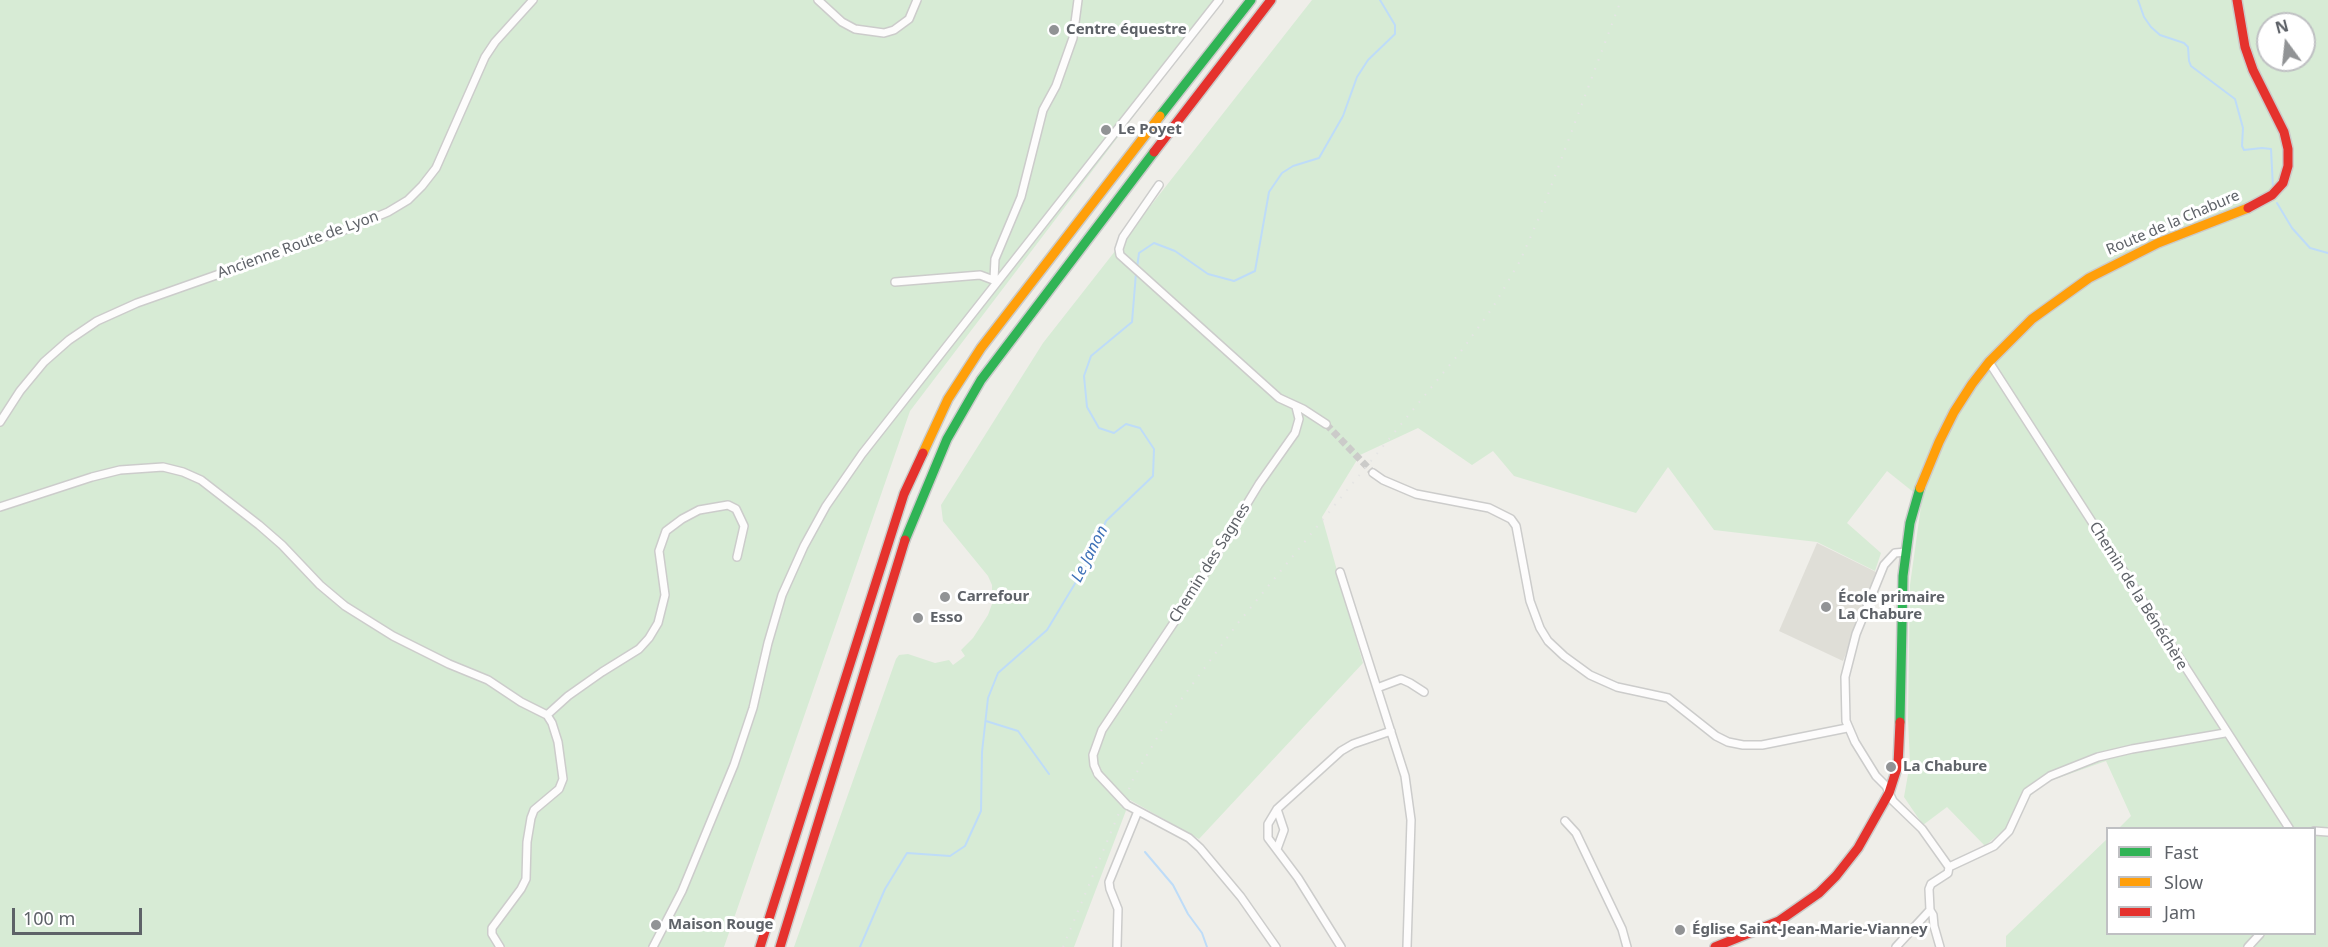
<!DOCTYPE html>
<meta charset="utf-8">
<style>
body{margin:0}
#map{position:relative;width:2328px;height:947px;overflow:hidden;background:#efeee9;font-family:"Noto Sans",sans-serif}
canvas{display:block}
.legend{position:absolute;left:2106px;top:827px;width:210px;height:108px;box-sizing:border-box;background:#fff;border:2px solid #bfc0c3;margin:0;padding:8px 10px;list-style:none;font-size:18px;color:#5e6268}
.legend li{display:flex;align-items:center;gap:12px;height:30px}
.legend b{width:30px;border:2px solid #bfc0c3}
.north{position:absolute;left:2256px;top:12px;width:60px;height:60px;box-sizing:border-box;background:#fff;border:2px solid #bfc0c3;border-radius:50%;rotate:345deg;font-size:16px;font-weight:700;line-height:24px;text-align:center;color:#5e6268}
.north::after{content:'';display:block;margin:auto;width:21px;height:27px;background:#919395;clip-path:polygon(50% 0,100% 100%,50% 72%,0 100%)}
.scale{position:absolute;left:12px;top:908px;width:130px;height:27px;box-sizing:border-box;border:3px solid #5e6268;border-top:0;padding-left:8px;font-size:18px;line-height:21px;white-space:nowrap;color:#5e6268;-webkit-text-stroke:4px #fff;paint-order:stroke}
</style>
<div id="map">
<canvas width="2328" height="947"></canvas>
<ul class="legend">
<li><b style="height:8px;background:#30b455"></b>Fast</li>
<li><b style="height:8px;background:#ff9f0a"></b>Slow</li>
<li><b style="height:8px;background:#e5322d"></b>Jam</li>
</ul>
<div class="north">N</div>
<div class="scale">100 m</div>
</div>
<script>
const ctx = document.querySelector('canvas').getContext('2d');
ctx.lineJoin = 'round';
function paint(path, color) {
  ctx.fillStyle = color;
  ctx.fill(path, 'evenodd');
}
function poly(rows) {
  const path = new Path2D();
  for (const r of rows) {
    path.moveTo(r[0], r[1]);
    for (let i = 2; i < r.length; i += 2) path.lineTo(r[i], r[i + 1]);
  }
  return path;
}
function stroke(path, color, width, dash) {
  ctx.strokeStyle = color;
  ctx.lineWidth = width;
  ctx.lineCap = dash ? 'butt' : 'round';
  ctx.setLineDash(dash || []);
  ctx.stroke(path);
}
function label(font, color, halo, rows, align = 'center') {
  ctx.font = font + ' "Noto Sans",sans-serif';
  ctx.lineWidth = 6;
  ctx.setLineDash([]);
  ctx.textBaseline = 'middle';
  ctx.strokeStyle = halo;
  ctx.fillStyle = color;
  for (const [text, x, y, turn = 0] of rows) {
    ctx.save();
    ctx.translate(x, y);
    ctx.rotate((+turn || 0) * Math.PI / 180);
    ctx.textAlign = isNaN(turn) ? turn : align;
    if (halo) ctx.strokeText(text, 0, 0);
    ctx.fillText(text, 0, 0);
    ctx.restore();
  }
}
paint(poly([
 [1817,543,1876,572,1843,661,1779,631]
]), '#dfded7');
paint(poly([
 [0,0,1222,0,910,411,724,947,0,947],
 [1312,0,2328,0,2328,947,2006,947,2006,936,2107,839,2108,934,2314,934,2314,828,2119,828,2131,816,2106,761,2044,783,2026,800,2006,828,1985,846,1947,807,1923,825,1904,797,1910,763,1908,719,1910,585,1922,499,1887,471,1847,523,1881,553,1875,571,1817,542,1714,530,1668,467,1636,513,1514,476,1493,451,1472,465,1418,428,1360,455,1322,517,1363,663,1199,839,1130,800,1074,947,794,947,896,659,899,655,908,654,935,663,949,660,953,665,965,656,961,650,973,638,988,615,992,604,992,585,988,576,943,521,941,505,1043,343],
 [2268,24,2304,24,2304,60,2268,60]
]), '#d7ebd5');
stroke(poly([
 [2138,0,2144,17,2151,27,2160,35,2184,43,2188,47,2189,61,2191,66,2235,99,2243,128,2242,146,2244,150,2262,148,2271,149,2273,188],
 [2277,203,2292,228,2310,248,2328,253],
 [1137,268,1139,253,1154,243,1175,251,1208,274,1234,281,1255,271,1269,192,1282,173,1293,166,1319,158,1343,116,1357,77,1368,60,1395,34,1395,25,1380,0],
 [986,721,1018,731,1049,774],
 [1145,852,1173,885,1188,914,1202,933,1207,947],
 [860,947,885,889,907,853,950,856,965,846,981,811,982,752,988,698,998,673,1047,630,1091,557,1106,521,1153,476,1154,449,1140,428,1126,424,1114,433,1099,428,1087,407,1084,376,1091,356,1132,322,1136,273]
]), '#bedcf8', 2);
stroke(poly([
 [1326,424,1373,473]
]), '#cbcbc9', 7, [7, 3.5]);
const street = poly([
 [818,0,842,22,855,29,884,33,894,30,909,19,917,0],
 [1159,185,1123,237,1119,249,1120,255,1279,398,1303,409,1326,424],
 [994,279,995,259,1021,197,1043,110,1056,86,1073,38,1078,0],
 [895,282,980,275,996,281],
 [1989,362,2289,828],
 [0,422,20,391,44,362,69,340,97,321,137,303,347,229,388,212,408,200,422,186,436,168,485,57,495,42,533,0],
 [1373,473,1383,480,1416,494,1489,508,1511,519,1516,526,1530,601,1540,628,1548,641,1564,656,1590,675,1617,687,1668,698,1716,736,1728,742,1743,745,1762,745,1847,728],
 [0,507,92,477,120,470,163,467,183,472,201,480,259,525,282,545,320,585,345,606,393,636,449,664,488,680,521,702,547,715,552,723,558,742,563,779,559,789,534,810,531,818,527,842,526,879,521,889,492,928,492,934,500,947],
 [1906,552,1895,553,1884,565,1856,634,1845,677,1846,721,1855,742,1876,776,1886,786,1893,801,1922,829,1949,867],
 [1340,572,1405,776,1411,820,1407,947],
 [1377,688,1401,679,1410,683,1424,692],
 [547,715,568,696,602,672,639,649,649,638,658,623,665,595,659,551,666,531,682,519,699,510,728,505,736,509,744,526,737,557],
 [1098,774,1094,765,1093,755,1102,730,1185,606,1259,484,1295,433,1299,419,1296,407],
 [1127,805,1189,838,1200,848,1241,897,1276,947],
 [1565,821,1576,833,1622,929,1627,947],
 [2314,831,2328,832],
 [1277,849,1284,830,1277,809],
 [1949,867,1994,846,2009,831,2027,792,2050,776,2098,757,2132,749,2225,733],
 [1930,910,1933,915,1934,926,1940,947],
 [653,947,682,891,734,765,753,708,768,643,782,595,804,546,826,506,862,454,1219,0],
 [1117,947,1118,909,1110,889,1109,882,1138,811],
 [1341,947,1298,878,1268,838,1268,824,1277,809,1341,751,1353,744,1391,731],
 [1896,947,1930,910,1929,889,1931,884,1948,873,1949,867],
 [2248,947,2260,934]
]);
const fast = poly([
 [1160,116,1251,0],
 [905,540,947,439,981,380,1154,152],
 [1900,722,1903,576,1910,523,1920,488]
]);
const slow = poly([
 [923,453,948,399,981,348,1160,116],
 [1920,488,1939,442,1954,412,1972,384,1989,362,2032,319,2089,278,2158,243,2248,208]
]);
const jam = poly([
 [2237,0,2245,47,2253,70,2284,132,2288,149,2288,166,2283,183,2272,195,2248,208],
 [1154,152,1271,0],
 [760,947,904,494,923,453],
 [780,947,905,540],
 [1715,947,1779,921,1819,893,1836,876,1858,848,1889,793,1898,765,1900,722]
]);
stroke(street, '#cccccb', 10);
stroke(fast, '#cbcbca', 12);
stroke(slow, '#cbcbca', 12);
stroke(jam, '#cbcbca', 12);
stroke(street, '#fdfcfc', 7);
stroke(fast, '#30b455', 9);
stroke(slow, '#ff9f0a', 9);
stroke(jam, '#e5322d', 9);
stroke(poly([
 [1063,947,1134,777,1174,709,1238,623,1462,350,1493,307,1520,261,1541,213,1621,0]
]), '#e5e5e4', 2, [1.5, 8]);
const streetBridge = poly([
 [1098,774,1127,805]
]);
stroke(streetBridge, '#cccccb', 10, []);
stroke(streetBridge, '#fdfcfc', 7);
for (const [x, y, r, color] of [
 [1054,30,6,"#919395"],
 [1106,130,6,"#919395"],
 [945,597,6,"#919395"],
 [1826,607,6,"#919395"],
 [918,618,6,"#919395"],
 [1891,767,6,"#919395"],
 [656,925,6,"#919395"],
 [1680,930,6,"#919395"]
]) {
  const dot = new Path2D();
  dot.arc(x, y, r, 0, 2 * Math.PI);
  ctx.fillStyle = color;
  ctx.fill(dot);
  stroke(dot, '#fff', 2);
}
label('bold 15px', '#5e6268', '#fff', [
 ["Centre équestre",1066,30],
 ["Le Poyet",1118,130],
 ["Carrefour",957,597],
 ["École primaire",1838,598],
 ["La Chabure",1838,615],
 ["Esso",930,618],
 ["La Chabure",1903,767],
 ["Maison Rouge",668,925],
 ["Église Saint-Jean-Marie-Vianney",1692,930]
], 'left');
label('15px', '#5e6268', '#fff', [
 ["Route de la Chabure",2173,223,-23],
 ["Ancienne Route de Lyon",298,245,-20],
 ["Chemin des Sagnes",1210,563,-58],
 ["Chemin de la Bénéchère",2138,596,58]
]);
label('italic 16px', '#3f72b8', '#fff', [
 ["Le Janon",1090,554,-63]
]);
</script>
